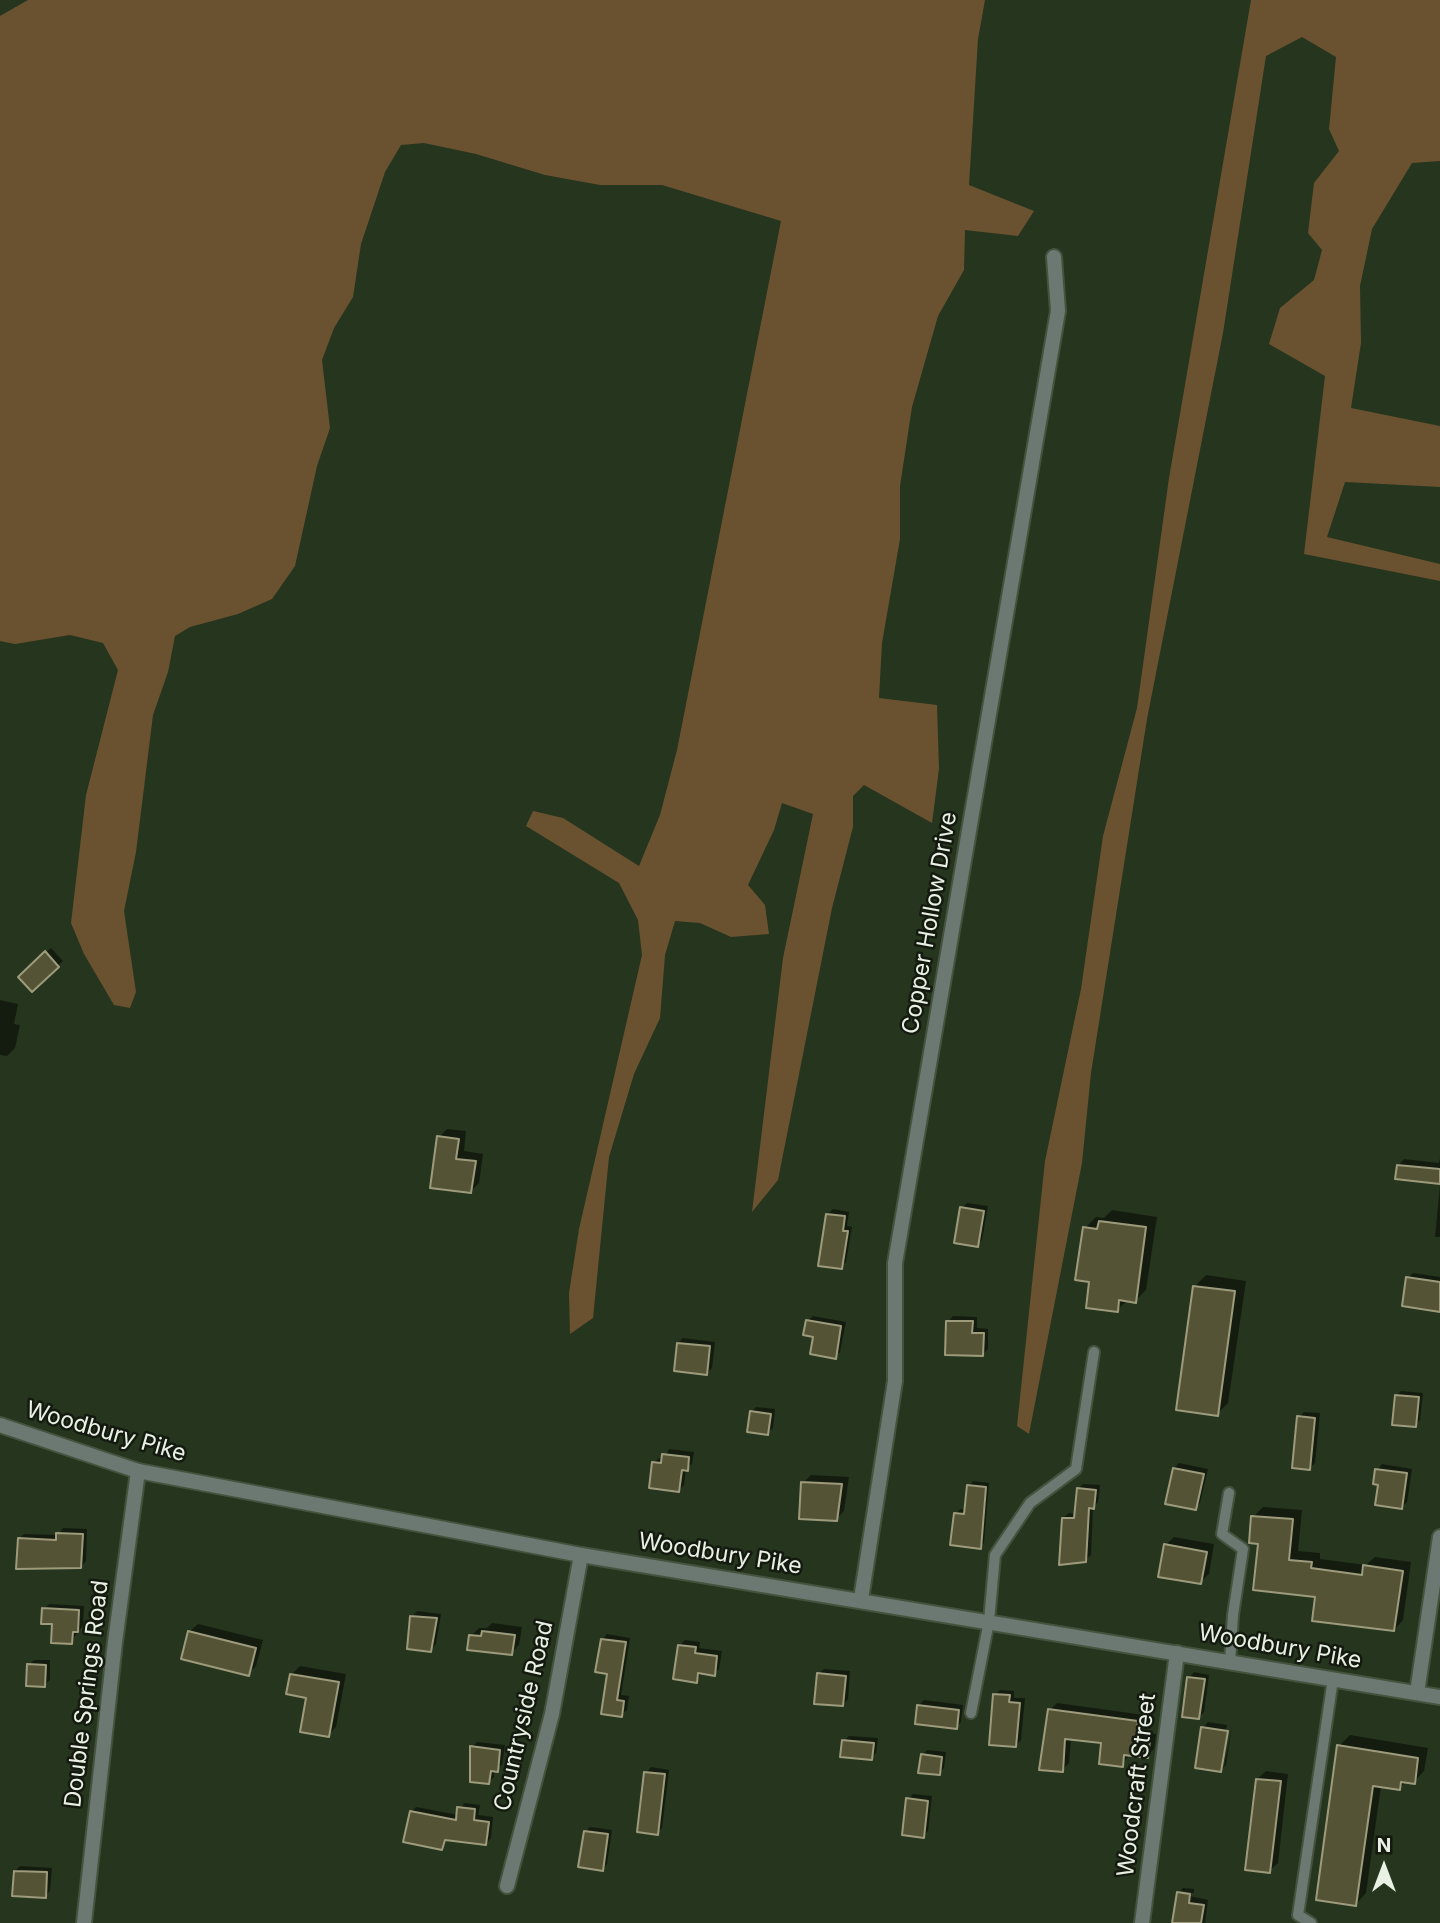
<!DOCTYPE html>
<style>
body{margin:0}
#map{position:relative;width:1440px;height:1923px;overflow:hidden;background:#26351e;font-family:Inter,sans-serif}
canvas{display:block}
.north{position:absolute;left:1349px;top:1832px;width:70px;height:70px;-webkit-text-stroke:5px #141a10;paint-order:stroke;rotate:0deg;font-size:19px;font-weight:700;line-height:28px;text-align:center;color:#e8f1e3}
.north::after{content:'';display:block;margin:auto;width:24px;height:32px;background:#e8f1e3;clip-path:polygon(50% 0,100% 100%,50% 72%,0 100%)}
</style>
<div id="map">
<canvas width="1440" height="1923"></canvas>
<div class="north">N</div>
</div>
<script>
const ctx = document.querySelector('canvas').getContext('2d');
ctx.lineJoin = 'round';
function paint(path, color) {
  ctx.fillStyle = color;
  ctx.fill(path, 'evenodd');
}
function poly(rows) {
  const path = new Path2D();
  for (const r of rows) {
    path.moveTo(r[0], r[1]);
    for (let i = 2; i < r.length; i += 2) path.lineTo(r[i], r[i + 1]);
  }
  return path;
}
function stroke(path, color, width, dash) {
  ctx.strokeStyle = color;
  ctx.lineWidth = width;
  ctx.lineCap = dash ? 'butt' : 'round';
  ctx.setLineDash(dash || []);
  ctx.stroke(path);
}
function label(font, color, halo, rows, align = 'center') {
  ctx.font = font + ' Inter,sans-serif';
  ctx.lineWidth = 5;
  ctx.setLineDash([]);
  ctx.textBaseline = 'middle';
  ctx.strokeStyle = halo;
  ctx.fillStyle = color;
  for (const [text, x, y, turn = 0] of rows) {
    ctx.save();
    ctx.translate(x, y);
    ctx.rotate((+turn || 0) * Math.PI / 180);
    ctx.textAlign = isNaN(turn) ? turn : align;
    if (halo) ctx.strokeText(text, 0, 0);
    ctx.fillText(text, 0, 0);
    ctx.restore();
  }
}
paint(poly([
 [28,0,985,0,978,39,969,185,1034,211,1018,236,965,230,964,270,938,316,912,407,900,486,900,539,882,643,879,698,937,705,939,769,932,823,864,785,853,796,853,827,832,908,778,1180,752,1212,783,958,813,814,782,803,774,830,748,885,765,905,769,934,731,937,700,923,675,921,665,955,660,1018,634,1074,609,1157,593,1318,570,1334,569,1293,579,1229,642,955,638,920,619,883,526,826,533,811,563,818,639,866,660,815,677,750,781,221,662,185,600,185,545,175,476,154,424,143,401,145,385,172,361,244,353,297,334,328,322,360,330,428,317,466,295,566,272,599,238,614,190,627,175,636,168,672,153,715,136,852,124,911,136,992,130,1008,114,1005,84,954,71,923,86,795,118,670,103,643,70,635,15,644,0,641,0,16],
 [1251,0,1440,0,1440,161,1412,163,1372,229,1360,286,1361,343,1351,408,1440,426,1440,487,1345,482,1327,537,1440,564,1440,581,1304,554,1325,376,1269,344,1280,308,1314,280,1322,250,1308,233,1314,183,1339,151,1329,129,1336,57,1302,37,1266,56,1223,333,1147,719,1091,1073,1082,1163,1029,1434,1017,1426,1045,1161,1081,989,1103,836,1137,708,1169,478]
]), '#6a5230');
paint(poly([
 [51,948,63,961,32,990,20,977],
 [0,1000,18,1004,14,1024,20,1025,15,1048,7,1056,0,1055],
 [447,1129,466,1131,464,1151,483,1154,479,1183,471,1191,439,1137],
 [1440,1158,1440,1183,1398,1166,1404,1159,1439,1163],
 [1440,1185,1440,1237,1435,1237],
 [967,1203,988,1206,982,1240,977,1245,962,1208],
 [833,1209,849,1212,847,1226,852,1227,846,1262,841,1267,828,1214],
 [1112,1210,1157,1217,1146,1290,1135,1301,1128,1300,1117,1310,1091,1280,1085,1228,1096,1217,1104,1218],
 [1413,1273,1440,1277,1440,1310,1408,1278],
 [1206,1275,1246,1281,1228,1403,1217,1414,1195,1286],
 [813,1316,846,1322,840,1352,835,1357,815,1335,808,1321],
 [953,1316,977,1317,977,1328,988,1329,988,1349,983,1354,948,1322],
 [683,1338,715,1342,712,1368,707,1373,678,1343],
 [1401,1391,1423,1393,1420,1420,1415,1425,1396,1396],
 [756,1407,775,1409,773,1428,767,1433,751,1412],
 [1304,1412,1320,1413,1315,1463,1310,1468,1299,1417],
 [669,1449,694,1452,692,1464,686,1469,684,1485,679,1490,654,1463,659,1458,664,1459],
 [1179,1463,1208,1469,1200,1503,1195,1508,1174,1468],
 [1382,1464,1412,1469,1407,1502,1401,1508,1380,1484,1377,1470],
 [811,1475,849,1477,844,1511,836,1519,803,1483],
 [973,1481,989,1483,984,1543,980,1547,956,1514,960,1509,966,1510,969,1486],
 [1083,1484,1100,1485,1098,1502,1093,1507,1091,1555,1085,1560,1063,1518,1069,1513,1076,1514,1078,1489],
 [1263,1507,1302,1510,1298,1551,1320,1553,1320,1559,1366,1565,1375,1557,1411,1562,1403,1620,1394,1630,1260,1542,1253,1517],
 [63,1528,87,1529,86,1561,81,1567,19,1539,24,1534,58,1535],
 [1174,1537,1214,1544,1209,1574,1200,1582,1166,1545],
 [49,1604,84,1606,83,1625,71,1642,44,1609],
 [417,1611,441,1614,436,1644,431,1650,412,1617],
 [492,1623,522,1627,519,1645,511,1653,471,1636,479,1628,487,1628],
 [198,1624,263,1640,256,1666,248,1674,189,1632],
 [607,1634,630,1638,621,1695,629,1696,627,1710,621,1715,602,1640],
 [685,1640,700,1642,699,1648,722,1651,719,1669,714,1674,702,1672,696,1681,680,1645],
 [34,1660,50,1660,50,1680,44,1685,29,1665],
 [300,1666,346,1674,336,1727,328,1735,308,1696,292,1674],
 [824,1669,850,1671,848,1699,843,1705,818,1674],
 [1194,1672,1209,1675,1204,1712,1199,1717,1189,1678],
 [1000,1690,1014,1691,1014,1698,1025,1698,1021,1740,1016,1745,995,1695],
 [924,1700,963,1705,961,1722,956,1727,919,1705],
 [1057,1703,1144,1715,1142,1732,1156,1734,1154,1749,1147,1756,1130,1754,1122,1765,1103,1741,1071,1738,1069,1763,1062,1770,1050,1710],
 [1208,1722,1227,1725,1220,1766,1224,1766,1232,1726,1226,1765,1220,1770,1203,1728],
 [1350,1735,1428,1748,1424,1771,1414,1782,1407,1781,1399,1788,1381,1786,1366,1893,1356,1904,1339,1746],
 [849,1736,878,1738,876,1753,871,1758,844,1741],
 [477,1742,505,1745,502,1765,494,1769,494,1777,488,1782,474,1764,470,1764,472,1747],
 [927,1750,946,1752,944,1768,939,1773,922,1755],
 [651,1767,669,1770,662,1828,657,1833,646,1773],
 [1266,1771,1288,1774,1278,1863,1269,1871,1257,1779],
 [913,1794,932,1796,928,1831,923,1836,908,1799],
 [464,1803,480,1805,478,1815,493,1817,491,1838,486,1844,448,1839,442,1848,411,1812,416,1807,458,1815],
 [590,1827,612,1830,607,1864,602,1869,585,1832],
 [20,1866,52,1868,50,1891,45,1896,15,1871],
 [1183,1888,1194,1889,1194,1893,1180,1891],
 [1180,1891,1180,1894,1208,1900,1205,1923,1174,1923]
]), '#0007');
const building = poly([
 [45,951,59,967,32,992,18,977,45,951],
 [437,1136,459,1139,456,1159,476,1161,471,1193,430,1188,437,1136],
 [1397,1165,1440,1169,1440,1184,1395,1179,1397,1165],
 [960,1207,984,1211,978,1247,954,1243,960,1207],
 [826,1214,845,1216,843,1231,848,1231,842,1269,818,1266,826,1214],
 [1099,1221,1146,1227,1136,1303,1119,1300,1118,1312,1086,1308,1089,1282,1075,1280,1083,1227,1097,1229,1099,1221],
 [1406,1277,1440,1282,1440,1312,1402,1306,1406,1277],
 [1193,1286,1235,1291,1218,1416,1176,1410,1193,1286],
 [806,1320,841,1326,836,1359,810,1354,813,1337,803,1335,806,1320],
 [946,1321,973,1321,972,1333,984,1333,983,1356,945,1355,946,1321],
 [677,1343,710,1346,707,1375,674,1371,677,1343],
 [1395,1395,1419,1397,1416,1427,1392,1425,1395,1395],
 [750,1411,771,1414,768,1435,747,1432,750,1411],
 [1297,1416,1315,1418,1310,1470,1292,1468,1297,1416],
 [662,1454,689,1457,688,1471,682,1470,679,1492,649,1488,652,1462,661,1463,662,1454],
 [1173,1468,1204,1474,1196,1510,1165,1504,1173,1468],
 [1375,1469,1407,1473,1402,1509,1375,1505,1378,1485,1373,1484,1375,1469],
 [801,1482,842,1484,837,1521,799,1519,801,1482],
 [967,1485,986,1487,981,1549,950,1545,954,1513,964,1514,967,1485],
 [1077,1488,1096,1490,1094,1509,1089,1508,1086,1562,1059,1565,1062,1518,1074,1518,1077,1488],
 [1251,1516,1293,1519,1289,1560,1312,1562,1311,1568,1362,1575,1363,1565,1403,1571,1394,1631,1312,1621,1315,1597,1253,1590,1258,1544,1249,1543,1251,1516],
 [56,1533,83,1534,81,1568,16,1569,18,1538,56,1540,56,1533],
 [1164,1544,1207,1552,1201,1584,1158,1577,1164,1544],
 [42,1608,79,1610,78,1632,73,1632,72,1644,51,1643,52,1624,41,1624,42,1608],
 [410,1616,437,1618,431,1652,407,1649,410,1616],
 [188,1631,256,1648,249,1676,181,1659,188,1631],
 [482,1631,515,1635,512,1655,467,1650,469,1635,481,1636,482,1631],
 [601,1639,626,1642,617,1700,624,1701,622,1717,601,1714,607,1674,595,1672,601,1639],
 [678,1645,696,1647,695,1653,717,1656,715,1676,698,1673,697,1683,673,1679,678,1645],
 [27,1664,46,1665,45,1687,26,1686,27,1664],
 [817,1673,846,1676,843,1706,814,1704,817,1673],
 [290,1674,339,1682,329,1737,300,1732,306,1698,286,1694,290,1674],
 [1187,1677,1205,1679,1199,1719,1182,1717,1187,1677],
 [993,1694,1010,1695,1009,1702,1020,1703,1016,1747,989,1745,993,1694],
 [917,1705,959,1710,957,1729,915,1724,917,1705],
 [1048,1709,1138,1721,1136,1739,1150,1740,1148,1758,1124,1755,1123,1767,1099,1764,1101,1743,1065,1739,1063,1772,1039,1770,1048,1709],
 [1201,1727,1228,1731,1221,1772,1195,1768,1201,1727],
 [842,1740,874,1743,872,1760,840,1757,842,1740],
 [1337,1745,1418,1758,1415,1784,1401,1782,1400,1790,1373,1786,1356,1906,1316,1900,1337,1745],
 [470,1746,500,1750,498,1772,491,1771,489,1784,470,1782,470,1746],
 [921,1754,942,1757,940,1775,918,1773,921,1754],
 [644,1772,665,1774,658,1835,637,1832,644,1772],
 [1256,1779,1281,1781,1270,1873,1245,1870,1256,1779],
 [906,1798,928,1801,924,1838,902,1835,906,1798],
 [457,1807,475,1809,474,1820,489,1822,486,1845,445,1840,442,1850,403,1842,410,1811,456,1820,457,1807],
 [584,1831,608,1834,603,1871,578,1867,584,1831],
 [14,1871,47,1872,46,1898,12,1896,14,1871],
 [1177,1892,1190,1894,1189,1903,1204,1905,1201,1923,1172,1923,1177,1892]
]);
paint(building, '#555336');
stroke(building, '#9d9b7c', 2);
const service = poly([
 [1229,1493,1222,1534,1243,1549,1233,1615,1230,1662],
 [971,1713,989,1621,995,1555,1030,1503,1076,1469,1094,1352],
 [1311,1923,1298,1915,1333,1679]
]);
const minor = poly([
 [861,1599,895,1381,895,1263,1058,311,1054,257],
 [1417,1693,1440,1537],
 [507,1886,552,1714,581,1555],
 [84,1923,115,1642,138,1471],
 [1142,1923,1177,1653]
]);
const tertiary = poly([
 [0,1425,138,1471,429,1526,581,1555,1440,1697]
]);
stroke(service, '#45533e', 14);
stroke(minor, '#45533e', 18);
stroke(tertiary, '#45533e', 18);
stroke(service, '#6b7972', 10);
stroke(minor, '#6b7972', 14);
stroke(tertiary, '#6b7972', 14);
label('23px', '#e8f1e3', '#141a10', [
 ["Copper Hollow Drive",930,923,-80],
 ["Woodbury Pike",106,1432,16],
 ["Woodbury Pike",720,1554,9],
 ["Woodbury Pike",1280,1647,10],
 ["Double Springs Road",87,1694,-83],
 ["Countryside Road",524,1716,-77],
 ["Woodcraft Street",1137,1785,-83]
]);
</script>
